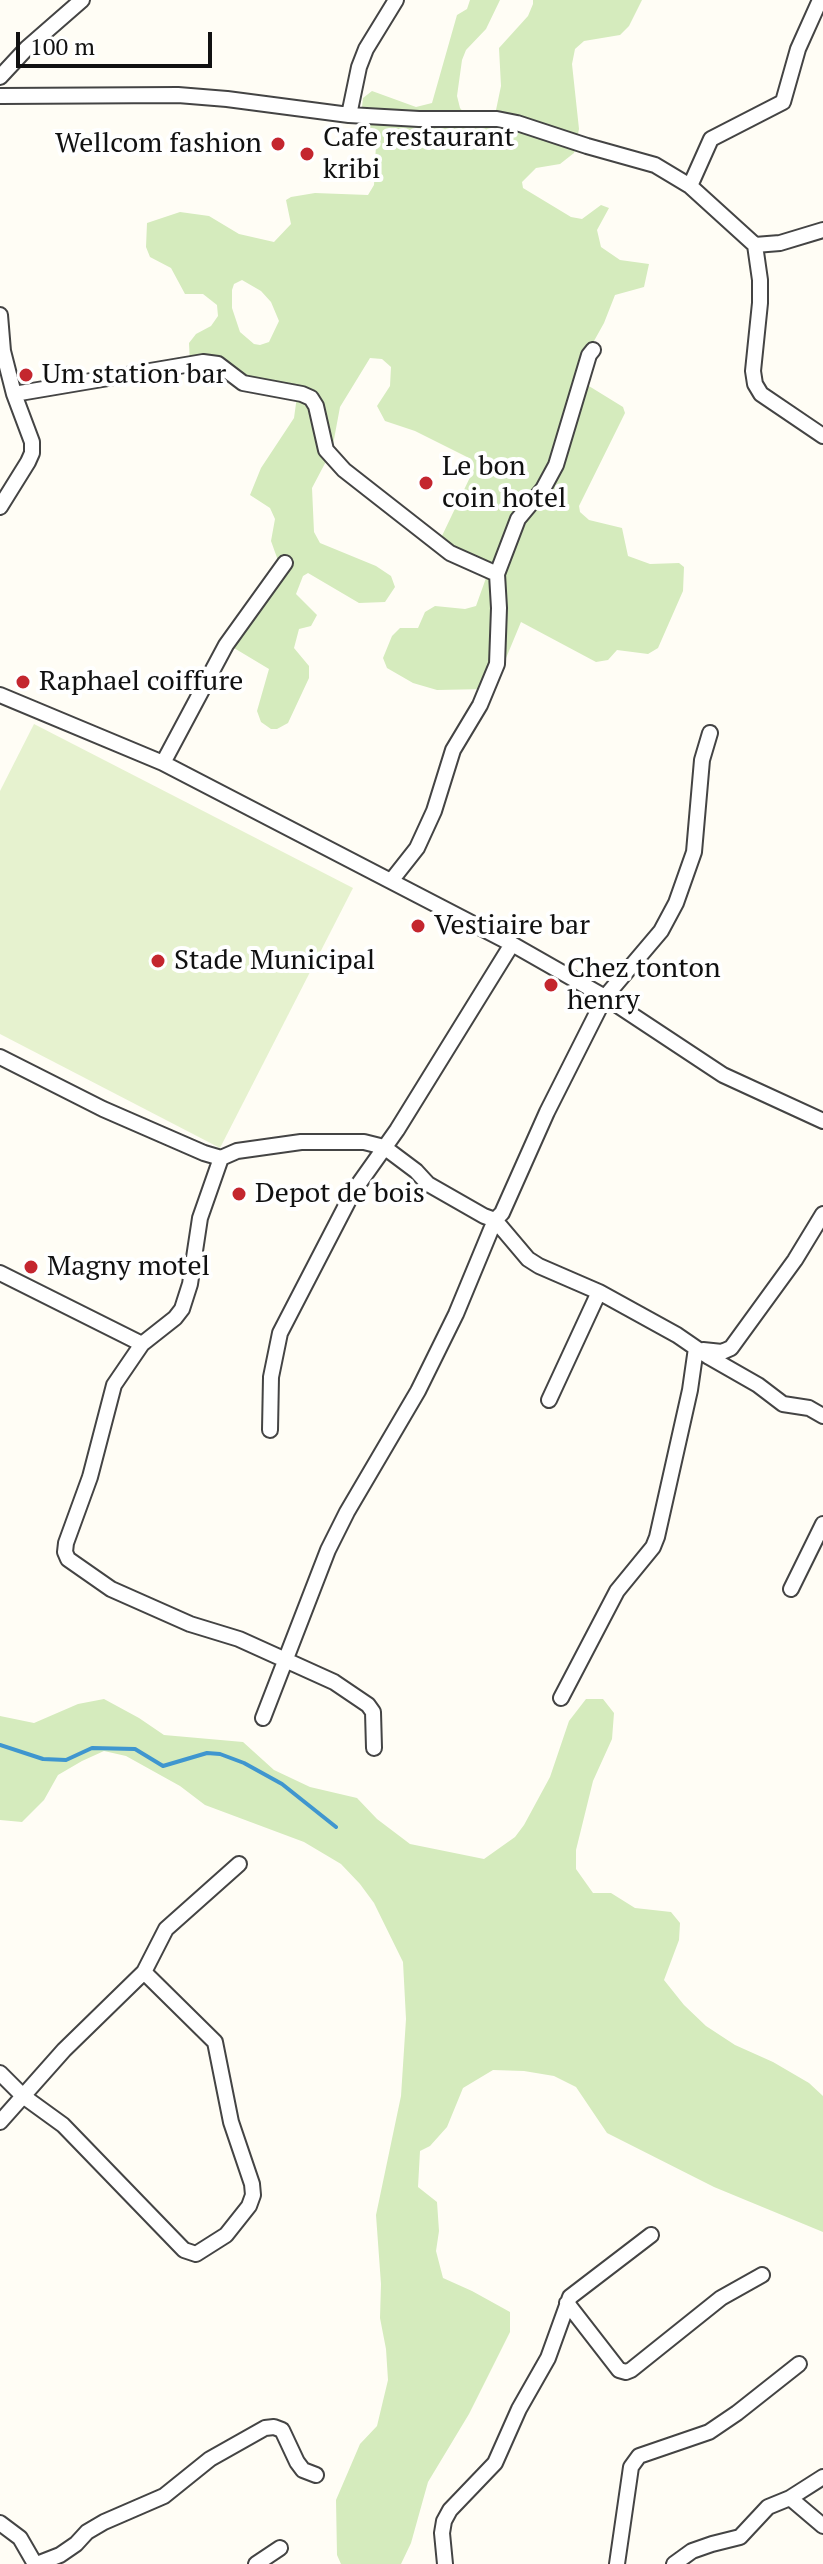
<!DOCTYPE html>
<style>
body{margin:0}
#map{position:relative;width:823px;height:2564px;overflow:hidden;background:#fffdf5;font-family:"PT Serif",serif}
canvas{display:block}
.scale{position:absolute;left:16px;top:32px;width:196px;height:36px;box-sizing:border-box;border:4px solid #111;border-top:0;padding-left:10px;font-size:24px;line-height:28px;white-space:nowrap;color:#111;-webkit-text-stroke:6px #fff;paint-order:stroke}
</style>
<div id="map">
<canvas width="823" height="2564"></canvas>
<div class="scale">100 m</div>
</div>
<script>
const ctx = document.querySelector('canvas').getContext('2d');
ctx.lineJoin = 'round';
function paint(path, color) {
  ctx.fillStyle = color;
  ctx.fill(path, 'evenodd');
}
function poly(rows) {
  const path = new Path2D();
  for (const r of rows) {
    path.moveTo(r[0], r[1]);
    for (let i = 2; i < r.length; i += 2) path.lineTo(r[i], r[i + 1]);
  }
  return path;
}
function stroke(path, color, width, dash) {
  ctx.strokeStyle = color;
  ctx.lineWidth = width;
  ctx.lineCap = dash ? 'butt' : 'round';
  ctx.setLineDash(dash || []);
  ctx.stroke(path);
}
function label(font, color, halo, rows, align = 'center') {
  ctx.font = font + ' "PT Serif",serif';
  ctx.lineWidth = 8;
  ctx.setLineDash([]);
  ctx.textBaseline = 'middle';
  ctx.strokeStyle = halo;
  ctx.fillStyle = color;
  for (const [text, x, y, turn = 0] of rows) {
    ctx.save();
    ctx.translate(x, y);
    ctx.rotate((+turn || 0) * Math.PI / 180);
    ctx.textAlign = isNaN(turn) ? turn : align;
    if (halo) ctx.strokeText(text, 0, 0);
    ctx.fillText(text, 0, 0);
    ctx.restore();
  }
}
paint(poly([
 [470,0,500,0,486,29,466,50,462,60,457,96,460,108,464,113,487,118,496,110,501,86,499,48,528,16,533,4,533,0,642,0,629,26,620,35,584,41,575,49,572,64,579,129,574,153,560,164,536,168,522,182,523,188,571,217,582,219,601,205,609,208,597,230,601,247,620,260,649,264,644,287,615,295,604,323,589,350,584,383,623,407,625,413,579,506,580,512,589,520,622,528,628,556,650,564,679,563,684,567,683,591,658,648,648,654,617,650,608,660,596,662,521,622,499,675,486,689,437,690,413,683,387,668,383,658,392,636,400,628,418,628,425,612,435,606,465,609,476,606,486,578,471,558,440,540,473,471,471,459,415,431,385,421,377,406,390,386,391,367,382,359,370,358,340,407,332,450,312,488,314,532,320,543,376,566,391,576,395,587,385,602,359,603,308,573,303,576,296,594,317,615,311,626,299,629,294,648,309,666,309,678,288,723,277,729,271,729,261,722,257,711,269,669,229,645,280,566,271,541,275,519,270,508,250,495,261,468,294,418,298,389,223,371,200,370,190,364,189,343,196,334,211,326,218,316,217,305,203,294,185,294,171,268,150,257,146,247,147,223,180,212,209,216,239,234,274,242,291,224,286,200,291,197,315,193,368,195,374,185,376,144,371,134,359,135,363,98,372,91,416,107,432,103,457,15,467,9],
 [242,280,261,291,271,302,279,321,269,342,260,345,254,344,240,332,232,308,232,290,234,284],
 [104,1699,139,1718,164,1735,243,1742,274,1770,310,1787,357,1798,377,1819,410,1844,484,1859,515,1837,524,1825,550,1777,569,1721,586,1699,603,1699,614,1713,612,1739,593,1781,576,1850,576,1869,593,1893,611,1893,635,1908,671,1912,680,1923,679,1940,664,1980,684,2005,706,2026,735,2045,773,2062,809,2083,823,2096,823,2232,714,2187,607,2133,576,2087,554,2076,524,2071,493,2070,463,2088,447,2127,430,2146,420,2151,418,2187,437,2202,439,2231,436,2251,443,2278,472,2291,510,2312,510,2332,469,2414,428,2482,411,2543,401,2564,341,2564,337,2555,336,2500,360,2444,377,2426,388,2380,386,2349,380,2318,381,2284,376,2215,401,2096,406,2019,403,1962,374,1903,360,1884,341,1864,304,1842,205,1805,180,1786,126,1756,104,1751,82,1761,58,1775,44,1800,22,1822,0,1820,0,1716,34,1723,78,1704]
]), '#d5ebbd');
paint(poly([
 [34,724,353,888,220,1148,0,1034,0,791]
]), '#e6f2cf');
stroke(poly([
 [0,1745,43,1759,66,1760,92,1748,135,1749,163,1766,207,1753,220,1754,244,1763,282,1784,336,1827]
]), '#3f96cf', 4);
const minor = poly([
 [0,77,27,48,82,0],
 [0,96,178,95,227,99,349,115,419,119,497,119,517,123,587,146,655,165,690,186,755,245,760,280,760,303,753,371,755,384,761,394,823,436],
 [349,115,359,67,366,49,396,0],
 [690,186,711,139,783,102,798,49,820,0],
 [755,245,780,243,823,230],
 [0,315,3,351,14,394,32,442,32,453,28,462,0,507],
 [14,394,203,362,218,364,243,383,302,394,311,398,316,406,326,450,344,470,450,553,497,574],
 [0,695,163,763,512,944,605,997,723,1075,823,1121],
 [163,763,226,645,285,563],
 [391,881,417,848,434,811,453,750,480,705,497,664,499,608,497,574,518,519,543,489,556,465,589,355,593,350],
 [0,1057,103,1109,204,1153,221,1158,237,1151,301,1142,364,1142,384,1147,416,1171,428,1184,484,1216,495,1220,528,1259,539,1266,599,1292,677,1335,709,1357,758,1385,783,1404,809,1408,823,1416],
 [221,1158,200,1218,190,1284,182,1309,175,1318,142,1344,114,1385,90,1477,66,1543,65,1552,68,1559,111,1589,190,1624,239,1639,334,1682,368,1705,373,1712,374,1748],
 [0,1273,142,1344],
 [703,1350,722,1352,731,1348,795,1260,823,1214],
 [549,1400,599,1292],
 [270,1430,271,1377,280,1333,353,1192,397,1130,512,944],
 [791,1589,823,1524],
 [561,1698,617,1591,653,1547,657,1537,690,1390,696,1348],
 [263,1718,328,1550,347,1512,418,1391,456,1314,495,1220,502,1213,547,1112,605,997,661,931,676,903,694,852,702,760,710,733],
 [0,2073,23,2096,63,2125,184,2250,196,2254,226,2235,249,2206,253,2195,252,2184,231,2122,215,2042,144,1972],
 [0,2122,64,2050,144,1972,166,1929,239,1864],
 [567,2303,619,2370,626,2372,631,2370,721,2298,762,2275],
 [790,2498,823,2526],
 [0,2523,20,2538,35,2564],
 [37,2564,60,2555,76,2544,87,2532,104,2522,164,2496,210,2459,265,2428,274,2427,282,2430,297,2462,303,2470,316,2475],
 [256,2564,280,2548],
 [445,2564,442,2533,444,2521,450,2510,495,2463,519,2409,548,2358,570,2297,651,2235],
 [617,2564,631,2467,639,2456,709,2432,737,2413,799,2364],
 [674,2564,692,2551,712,2544,740,2537,768,2507,790,2498,823,2477]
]);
stroke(minor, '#444', 18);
stroke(minor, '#fff', 14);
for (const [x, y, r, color] of [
 [278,144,8,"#c4262e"],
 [307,154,8,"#c4262e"],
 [26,375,8,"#c4262e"],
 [426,483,8,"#c4262e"],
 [23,682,8,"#c4262e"],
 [418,926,8,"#c4262e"],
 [158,961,8,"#c4262e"],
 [551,985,8,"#c4262e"],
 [239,1194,8,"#c4262e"],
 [31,1267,8,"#c4262e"]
]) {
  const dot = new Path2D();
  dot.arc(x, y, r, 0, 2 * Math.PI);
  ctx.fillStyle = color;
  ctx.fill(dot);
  stroke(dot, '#fff', 3);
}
label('28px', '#111', '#fff', [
 ["Cafe restaurant",323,138],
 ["kribi",323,170],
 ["Wellcom fashion",262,144,"right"],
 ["Um station bar",42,375],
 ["Le bon",442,467],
 ["coin hotel",442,499],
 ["Raphael coiffure",39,682],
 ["Vestiaire bar",434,926],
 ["Stade Municipal",174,961],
 ["Chez tonton",567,969],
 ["henry",567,1001],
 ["Depot de bois",255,1194],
 ["Magny motel",47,1267]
], 'left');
</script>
